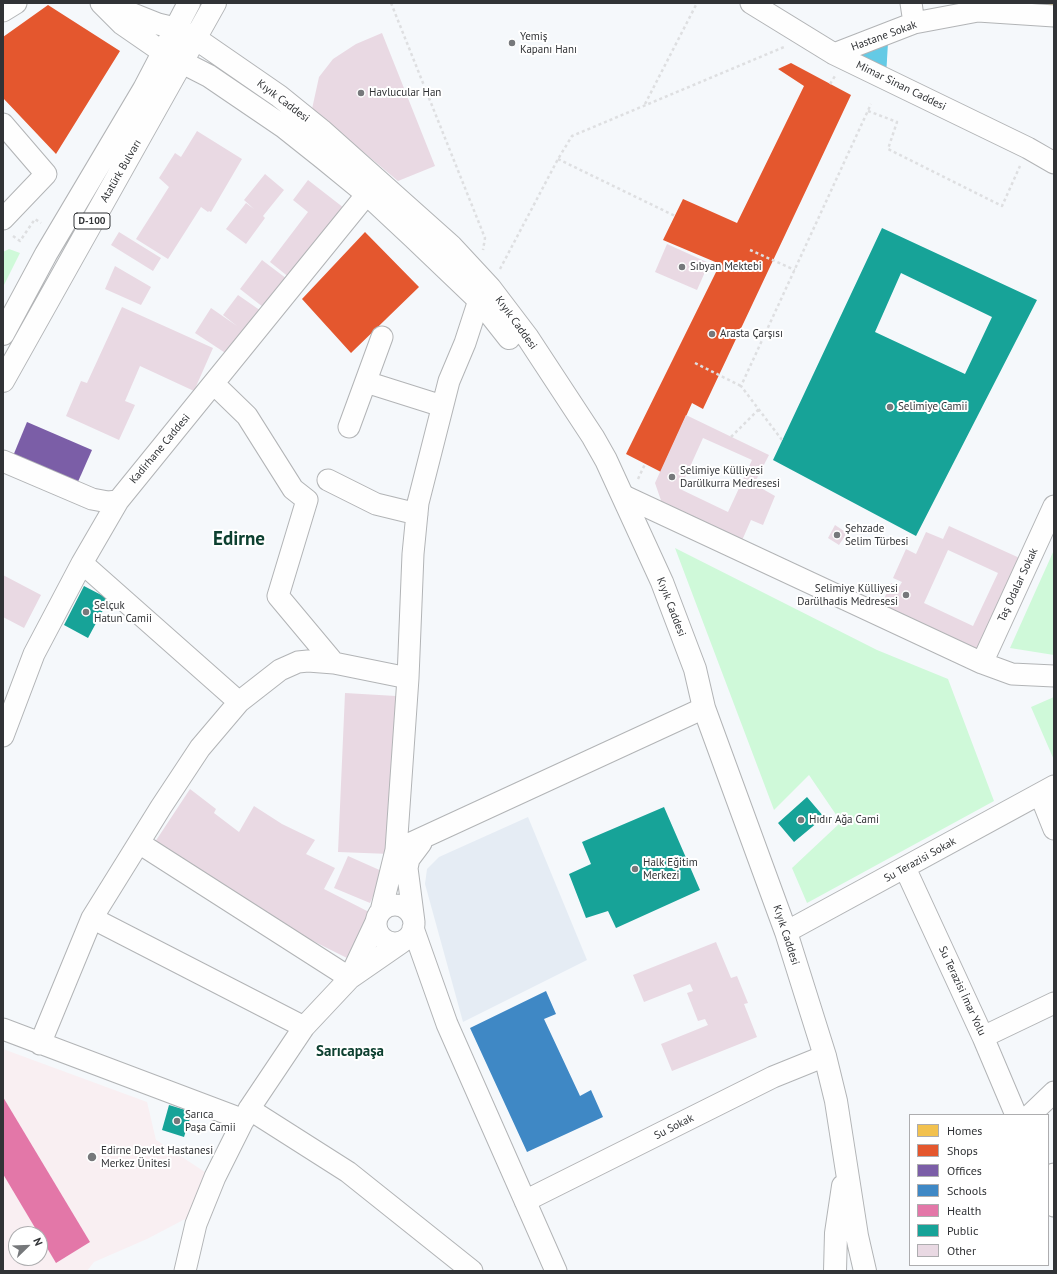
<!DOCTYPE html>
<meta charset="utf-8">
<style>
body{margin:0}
#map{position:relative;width:1057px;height:1274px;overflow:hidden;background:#f5f8fb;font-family:"PT Sans",sans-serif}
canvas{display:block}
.frame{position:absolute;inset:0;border:4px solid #313336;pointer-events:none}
.legend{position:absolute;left:909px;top:1114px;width:140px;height:152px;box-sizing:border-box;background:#fff;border:1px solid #adadaf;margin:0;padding:5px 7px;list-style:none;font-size:12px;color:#313336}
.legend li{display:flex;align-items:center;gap:8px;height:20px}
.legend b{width:20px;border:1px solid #adadaf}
.north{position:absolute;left:8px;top:1226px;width:40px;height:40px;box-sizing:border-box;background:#fff;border:1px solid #adadaf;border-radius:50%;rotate:67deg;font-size:11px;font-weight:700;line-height:16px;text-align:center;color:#313336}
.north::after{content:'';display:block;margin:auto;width:14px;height:18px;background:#76787b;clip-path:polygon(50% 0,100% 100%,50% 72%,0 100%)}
</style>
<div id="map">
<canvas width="1057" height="1274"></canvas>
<div class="frame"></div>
<ul class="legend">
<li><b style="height:11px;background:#f2c14e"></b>Homes</li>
<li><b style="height:11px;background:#e4572e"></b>Shops</li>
<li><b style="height:11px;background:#7b5ea7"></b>Offices</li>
<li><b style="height:11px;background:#3f88c5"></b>Schools</li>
<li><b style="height:11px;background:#e377a8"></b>Health</li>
<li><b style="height:11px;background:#17a398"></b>Public</li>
<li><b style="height:11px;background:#e9d9e3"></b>Other</li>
</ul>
<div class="north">N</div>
</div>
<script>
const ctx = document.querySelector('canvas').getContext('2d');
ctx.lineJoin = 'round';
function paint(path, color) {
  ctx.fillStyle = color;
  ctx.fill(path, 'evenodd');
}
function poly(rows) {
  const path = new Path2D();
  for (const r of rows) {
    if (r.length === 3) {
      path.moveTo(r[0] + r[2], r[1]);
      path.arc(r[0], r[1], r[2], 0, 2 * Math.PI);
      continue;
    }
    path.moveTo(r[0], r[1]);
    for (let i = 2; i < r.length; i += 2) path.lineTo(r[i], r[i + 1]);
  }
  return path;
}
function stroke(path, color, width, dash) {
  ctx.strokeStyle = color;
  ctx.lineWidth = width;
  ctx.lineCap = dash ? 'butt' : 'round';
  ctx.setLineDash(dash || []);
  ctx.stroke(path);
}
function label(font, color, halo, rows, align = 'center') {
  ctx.font = font + ' "PT Sans",sans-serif';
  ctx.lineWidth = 4;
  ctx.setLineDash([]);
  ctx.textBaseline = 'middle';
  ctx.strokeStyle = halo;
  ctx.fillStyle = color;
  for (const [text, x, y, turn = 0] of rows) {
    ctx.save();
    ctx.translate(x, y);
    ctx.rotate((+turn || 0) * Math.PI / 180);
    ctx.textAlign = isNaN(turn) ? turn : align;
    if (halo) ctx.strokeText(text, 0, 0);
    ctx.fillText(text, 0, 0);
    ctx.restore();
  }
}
paint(poly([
 [528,817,587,960,463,1022,425,884,427,869,439,857]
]), '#e5ecf4');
paint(poly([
 [3,1049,147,1102,156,1140,208,1174,189,1217,147,1239,94,1262,87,1271,3,1271],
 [16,1234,40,1234,40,1258,16,1258]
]), '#f9eff2');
paint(poly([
 [9,249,20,253,3,287,3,252],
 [675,548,877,650,948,679,994,801,807,903,792,868,841,822,809,775,774,810],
 [1054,550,1054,655,1010,648],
 [1054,697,1054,760,1031,707]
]), '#cff9d9');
paint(poly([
 [888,43,886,76,859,64,861,48]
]), '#64cae5');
paint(poly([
 [1034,3,1054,3,1054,13,1033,12]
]), '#f2c14e');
paint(poly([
 [48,5,120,51,56,154,3,98,3,37],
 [791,63,851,95,703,409,692,403,661,472,626,454,720,264,663,240,683,199,737,223,804,86,778,69],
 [365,232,419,287,351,353,302,299]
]), '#e4572e');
paint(poly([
 [27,422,92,450,77,484,13,456]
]), '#7b5ea7');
paint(poly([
 [546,991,556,1014,544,1019,580,1096,591,1090,603,1117,527,1152,470,1028]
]), '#3f88c5');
paint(poly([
 [3,1097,90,1242,56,1263,3,1174]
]), '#e377a8');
paint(poly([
 [882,228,1037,300,916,536,773,460],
 [901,273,992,317,965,374,875,332],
 [84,586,109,599,88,638,64,625],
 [807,797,824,817,794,842,778,823],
 [664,807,700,890,616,928,608,911,586,918,569,874,591,864,582,842],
 [169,1105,192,1112,184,1137,162,1130]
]), '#17a398');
paint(poly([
 [382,33,435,166,398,181,312,109,319,77,333,59,356,44],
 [197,131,242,159,211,212,209,211,208,212,201,207,168,259,136,239,169,187,159,178,175,153,181,157],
 [265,174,284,190,263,216,265,218,246,244,226,229,246,203,254,209,244,200],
 [308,180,344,208,290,278,270,262,308,212,293,200],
 [119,232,161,258,153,271,111,245],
 [667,244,709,263,697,290,655,272],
 [262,260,291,282,268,311,240,289],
 [115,266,151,287,141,305,105,289],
 [238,295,264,313,233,358,195,333,211,308,237,326,223,315],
 [122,307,213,348,194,391,140,366,125,401,135,405,119,440,66,416,81,381,87,383],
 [686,415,769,455,754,484,775,496,763,525,751,520,740,545,665,512,655,483],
 [703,438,752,460,728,512,680,489],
 [835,525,847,533,839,545,828,538],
 [949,526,1024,560,982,654,880,608,891,583,899,587,902,582,893,578,906,549,916,554,926,532,943,539],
 [948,550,998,573,973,626,924,603],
 [3,575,41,595,24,628,3,617],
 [345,693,396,696,390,854,338,852],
 [190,789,216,809,214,813,239,832,254,806,282,824,315,840,306,854,335,868,324,889,369,912,347,958,301,935,153,845],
 [348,856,384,872,370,903,334,888],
 [716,942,731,978,737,976,748,1003,744,1004,757,1037,672,1071,661,1044,708,1025,705,1019,698,1021,687,993,693,991,690,984,644,1002,633,975]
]), '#e9d9e3');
const minor = poly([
 [101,3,122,24,164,53],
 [751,3,834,54,1028,148,1054,163],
 [911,3,914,23],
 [108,4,158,24,175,28],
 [3,11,16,3],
 [834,54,914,23,978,11,1054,16],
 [3,124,46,174,3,219],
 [366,382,442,406],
 [214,384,247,416,293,489,307,500,278,596,334,663],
 [349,427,382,337],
 [3,461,92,499,108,502,118,501],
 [328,480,376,504,417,514],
 [624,496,982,663,1012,674,1054,676],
 [82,563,239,702],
 [982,663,1054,506],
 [3,736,34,654,82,563,118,501,367,194],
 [1040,794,1054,829],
 [139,843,350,978],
 [396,850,704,708],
 [905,868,983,1037,1016,1115],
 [395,924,19],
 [381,911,396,850,408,678,413,554,418,503,449,381,465,343,479,300],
 [92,918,304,1027],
 [414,922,407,868,409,859,421,843],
 [413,928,447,1024,556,1271],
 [786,932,1054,786],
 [351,975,376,922],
 [3,1029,244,1120],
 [983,1037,1054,1003],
 [40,1044,92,918,161,807,200,748,239,702,280,670,298,662,308,661,334,663,408,678],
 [249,1109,348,1172,472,1271],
 [1030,1115,1054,1092],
 [1048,1180,1054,1174],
 [1048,1192,1054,1206],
 [525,1201,773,1077,825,1056],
 [185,1271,196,1224,215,1177,249,1109,304,1027,350,978,402,942]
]);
const major = poly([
 [175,28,195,38,279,96,321,130,451,246,490,288,528,338,593,437,606,460,662,582,695,669,704,708,786,932,825,1056,836,1101,857,1236,865,1271],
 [164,53,209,76,284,127,323,158,367,194,413,237,479,300,509,338],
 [3,334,46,254,144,89,189,3],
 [3,381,215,3],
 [835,1271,836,1233,843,1186]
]);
stroke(minor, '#b2b4b6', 23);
stroke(major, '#b2b4b6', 24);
stroke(poly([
 [391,3,485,238,483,250],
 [830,84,835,76],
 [645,104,697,3],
 [868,111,897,122,888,149,1002,206,1020,166],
 [558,159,675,216],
 [13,236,20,241,35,219,41,223],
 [750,250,795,270],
 [500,269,558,159,572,136,784,47],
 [695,363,741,386],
 [731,437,759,409],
 [782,440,741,386,871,104],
 [638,479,645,464]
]), '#dedfe1', 2.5, [3, 3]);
stroke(minor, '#fefefe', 21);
stroke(major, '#fefefe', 22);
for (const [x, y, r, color] of [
 [512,43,4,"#76787b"],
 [361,93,4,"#76787b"],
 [682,267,4,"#76787b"],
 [712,334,4,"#76787b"],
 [890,407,4,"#76787b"],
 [672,477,4,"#76787b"],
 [837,535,4,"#76787b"],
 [906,595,4,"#76787b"],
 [86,612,4,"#76787b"],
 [801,820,4,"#76787b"],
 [635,869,4,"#76787b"],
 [177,1121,4,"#76787b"],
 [92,1157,5,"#76787b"]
]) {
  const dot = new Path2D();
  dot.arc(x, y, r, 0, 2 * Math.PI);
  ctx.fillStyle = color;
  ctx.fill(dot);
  stroke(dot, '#fff', 1.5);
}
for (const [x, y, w] of [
 [92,221,36]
]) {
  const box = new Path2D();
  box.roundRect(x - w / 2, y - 8, w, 16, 3);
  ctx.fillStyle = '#fff';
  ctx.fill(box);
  stroke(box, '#313336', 1);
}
label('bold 10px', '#313336', null, [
 ["D-100",92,221]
]);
label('11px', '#313336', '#fff', [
 ["Hastane Sokak",884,36,-20],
 ["Mimar Sinan Caddesi",901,86,26],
 ["Kıyık Caddesi",283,101,37],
 ["Atatürk Bulvarı",121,171,-60],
 ["Kıyık Caddesi",516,323,54],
 ["Kadirhane Caddesi",160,449,-50],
 ["Taş Odalar Sokak",1018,585,-65],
 ["Kıyık Caddesi",671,607,69],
 ["Su Terazisi Sokak",920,860,-29],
 ["Kıyık Caddesi",786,935,72],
 ["Su Terazisi İmar Yolu",962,991,65],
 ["Su Sokak",674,1127,-27]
]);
label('11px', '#313336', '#fff', [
 ["Yemiş",520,37],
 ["Kapanı Hanı",520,50],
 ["Havlucular Han",369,93],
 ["Sıbyan Mektebi",690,267],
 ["Arasta Çarşısı",720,334],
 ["Selimiye Camii",898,407],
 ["Selimiye Külliyesi",680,471],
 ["Darülkurra Medresesi",680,484],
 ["Şehzade",845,529],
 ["Selim Türbesi",845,542],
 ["Selimiye Külliyesi",898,589,"right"],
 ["Darülhadis Medresesi",898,602,"right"],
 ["Selçuk",94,606],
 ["Hatun Camii",94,619],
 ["Hıdır Ağa Cami",809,820],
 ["Halk Eğitim",643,863],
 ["Merkezi",643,876],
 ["Sarıca",185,1115],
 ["Paşa Camii",185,1128],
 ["Edirne Devlet Hastanesi",101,1151],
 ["Merkez Ünitesi",101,1164]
], 'left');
label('bold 15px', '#0d4030', '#fff', [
 ["Sarıcapaşa",350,1052]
]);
label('bold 19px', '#0d4030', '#fff', [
 ["Edirne",239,540]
]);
</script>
